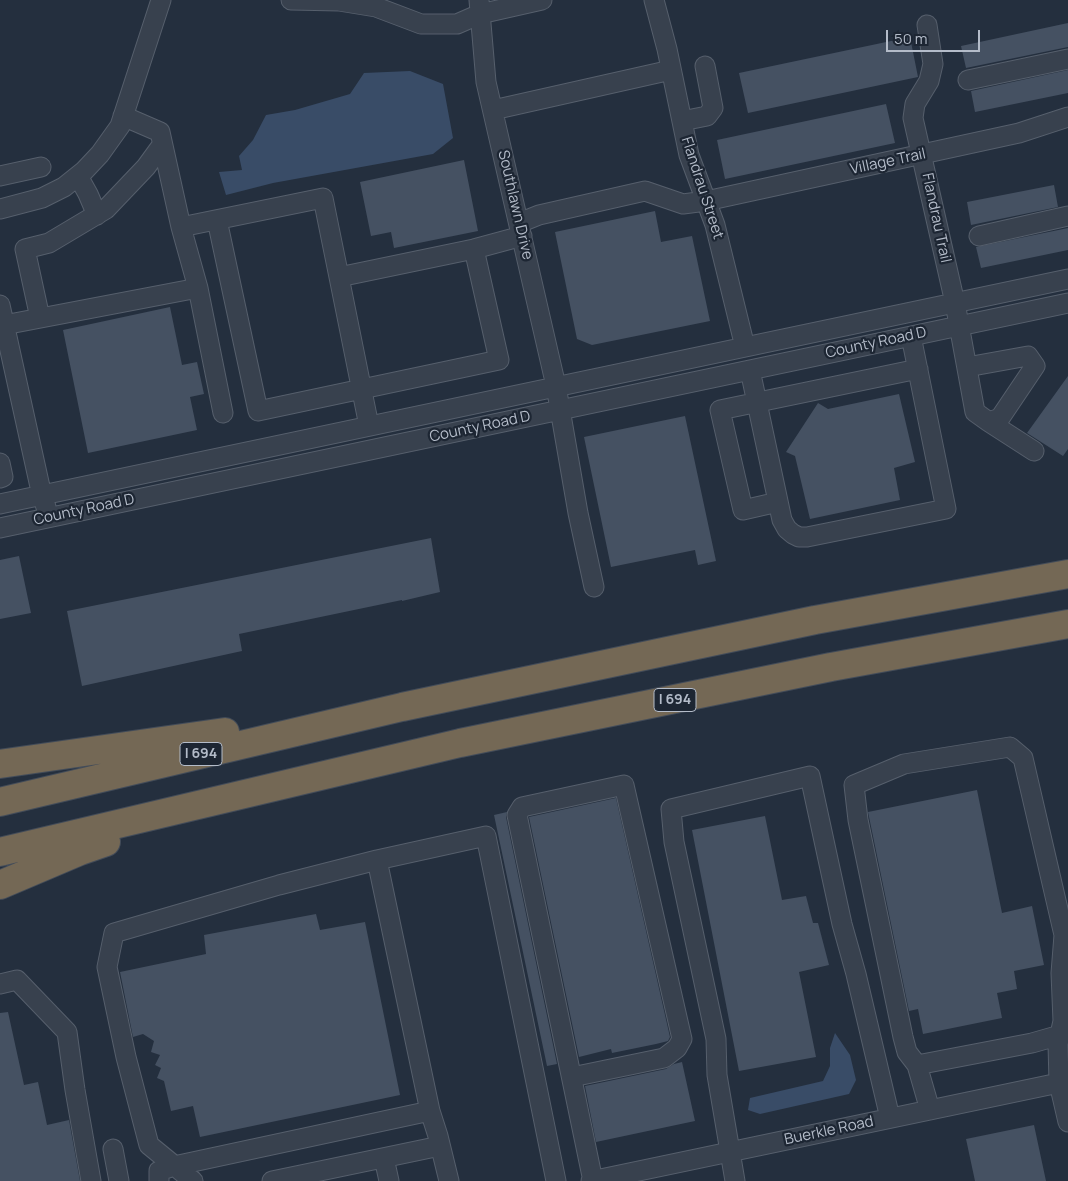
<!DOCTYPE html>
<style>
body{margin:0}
#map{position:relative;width:1068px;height:1181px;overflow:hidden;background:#242f3e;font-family:Manrope,sans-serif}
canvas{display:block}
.scale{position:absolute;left:886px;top:30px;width:94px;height:22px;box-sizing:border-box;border:2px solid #b4bcc9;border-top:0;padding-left:6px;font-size:15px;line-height:18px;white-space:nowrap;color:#b4bcc9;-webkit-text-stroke:4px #1d2633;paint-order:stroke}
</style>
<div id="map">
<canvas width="1068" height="1181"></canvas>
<div class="scale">50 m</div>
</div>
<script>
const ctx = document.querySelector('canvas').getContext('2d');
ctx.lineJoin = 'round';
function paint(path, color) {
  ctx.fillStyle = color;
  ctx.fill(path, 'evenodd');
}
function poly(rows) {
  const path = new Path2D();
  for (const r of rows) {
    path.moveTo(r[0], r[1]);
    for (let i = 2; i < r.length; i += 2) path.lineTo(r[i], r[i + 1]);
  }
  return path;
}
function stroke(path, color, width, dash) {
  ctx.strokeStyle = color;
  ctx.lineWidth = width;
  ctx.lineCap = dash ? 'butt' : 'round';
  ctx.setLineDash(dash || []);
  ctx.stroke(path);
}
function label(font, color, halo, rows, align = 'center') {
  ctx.font = font + ' Manrope,sans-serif';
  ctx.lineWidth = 4.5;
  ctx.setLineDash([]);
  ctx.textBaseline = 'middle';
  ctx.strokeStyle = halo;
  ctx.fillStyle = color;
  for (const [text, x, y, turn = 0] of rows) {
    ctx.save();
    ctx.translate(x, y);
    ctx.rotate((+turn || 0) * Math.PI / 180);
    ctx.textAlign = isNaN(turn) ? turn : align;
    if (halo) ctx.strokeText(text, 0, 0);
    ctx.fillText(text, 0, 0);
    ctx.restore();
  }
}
paint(poly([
 [410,71,443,84,453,138,433,154,273,183,226,195,219,172,242,170,239,156,253,140,266,115,295,110,350,94,364,73],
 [835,1033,850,1055,856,1080,849,1094,760,1114,748,1110,750,1098,823,1081,830,1066,830,1048]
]), '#394c67');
paint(poly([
 [1068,23,1068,47,966,68,961,46],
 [910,37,918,77,748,113,739,73],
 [1068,70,1068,93,975,112,971,91],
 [886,104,895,143,725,179,717,140],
 [464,160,478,231,394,248,391,232,371,236,360,182],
 [1054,185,1058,207,971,225,967,202],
 [655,211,661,242,692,236,710,321,592,345,577,339,555,232],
 [1068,228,1068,250,981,268,976,247],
 [170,307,182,365,197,362,204,394,190,397,197,430,88,453,63,330],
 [1068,376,1068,449,1063,456,1027,433],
 [899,394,915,462,894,468,900,500,810,519,795,456,786,452,818,403,828,409],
 [685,416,716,561,698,565,695,550,611,567,584,437],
 [431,538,440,592,402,601,402,600,239,634,242,651,82,686,67,611],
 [19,556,31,613,0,619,0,560],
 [977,790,1002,913,1032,906,1044,965,1014,971,1017,989,997,993,1002,1018,923,1034,918,1009,909,1011,868,812],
 [616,798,670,1037,668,1041,656,1044,612,1053,611,1049,579,1057,529,817],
 [507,812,506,817,557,1064,547,1066,494,815],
 [765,816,782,900,806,896,813,923,818,923,829,965,799,972,816,1057,739,1071,692,830],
 [316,914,320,930,365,922,400,1095,200,1137,193,1106,171,1111,164,1081,157,1078,161,1068,155,1065,160,1055,151,1052,154,1041,143,1034,133,1037,120,972,206,954,204,935],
 [8,1012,24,1085,38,1082,47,1125,69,1120,80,1181,0,1181,0,1013],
 [682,1062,695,1121,596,1142,585,1086,666,1069,674,1064],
 [1034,1125,1046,1181,975,1181,966,1139]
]), '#455162');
const minor = poly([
 [291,0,339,1,376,7,421,24,457,24,480,14,542,0],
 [479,0,486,82,556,386,578,513,594,587],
 [654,0,667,49,689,155,715,225,745,347],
 [927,25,933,64,929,81,915,104,913,118,955,303,975,412,989,422,1000,418,1035,366,1028,356,967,367],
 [968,80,1068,59],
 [493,110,671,70],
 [123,116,160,132,181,227],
 [682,121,707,116,713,108,705,66],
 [0,176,41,167],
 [78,176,88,194,97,215],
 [0,209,42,198,64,187,84,171,100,154,120,126,161,0],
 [217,220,258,411,499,360,474,249],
 [519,223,539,215,645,191,683,204,706,201,1019,133,1068,117],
 [979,236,1068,216],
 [339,277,369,426],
 [198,288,223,413],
 [0,305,42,496,46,507],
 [40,318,25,249,49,243,106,209,146,167,162,145],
 [4,325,198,288,181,227,323,198,339,277,474,249,522,236],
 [750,370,782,520,787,529,793,534,799,537,807,537,946,509,911,336],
 [989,422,1034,451],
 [0,463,3,477,0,478],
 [778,502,743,510,720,410,918,369],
 [0,504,1068,279],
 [0,528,1068,303],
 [377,860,430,1111,438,1136,449,1181],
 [0,984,17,980,67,1032,75,1090,91,1181],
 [917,1065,1032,1043,1060,1035],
 [572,1077,664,1058,677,1048,682,1039,624,785,522,807,517,815,593,1181],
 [930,1110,917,1065,907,1052,903,1037,858,820,854,785,904,764,1010,747,1023,758,1064,935,1061,973,1063,1021,1058,1044,1059,1083,1068,1122],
 [113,1149,119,1181],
 [384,1158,389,1181],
 [159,1181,159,1171,174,1166,430,1111],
 [193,1181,149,1145,126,1057,107,967,114,933,279,885,377,860,486,836,556,1181],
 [272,1181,440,1146],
 [591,1181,1068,1081],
 [735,1181,717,1075,716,1039,674,842,671,809,810,776,842,924,856,974,890,1118]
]);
const highway = poly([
 [0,764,225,732],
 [0,802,402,707,815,620,1068,574],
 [0,852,460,743,831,667,1068,624],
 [0,885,80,851,106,842]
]);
stroke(minor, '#565f6c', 21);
stroke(highway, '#434c59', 30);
stroke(minor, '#38414e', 19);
stroke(highway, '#746855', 28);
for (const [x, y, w] of [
 [675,700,42],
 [201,754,42]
]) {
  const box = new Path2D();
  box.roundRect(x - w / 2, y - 11.5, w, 23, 4);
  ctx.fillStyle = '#1d2633';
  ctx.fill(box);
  stroke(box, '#b4bcc9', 1);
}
label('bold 14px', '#b4bcc9', null, [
 ["I 694",675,700],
 ["I 694",201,754]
]);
label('15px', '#b4bcc9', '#1d2633', [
 ["Village Trail",888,162,-12],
 ["Flandrau Street",702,188,72],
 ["Southlawn Drive",515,205,77],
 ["Flandrau Trail",936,218,78],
 ["County Road D",876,343,-12],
 ["County Road D",480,427,-12],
 ["County Road D",84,510,-12],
 ["Buerkle Road",829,1131,-12]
]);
</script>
